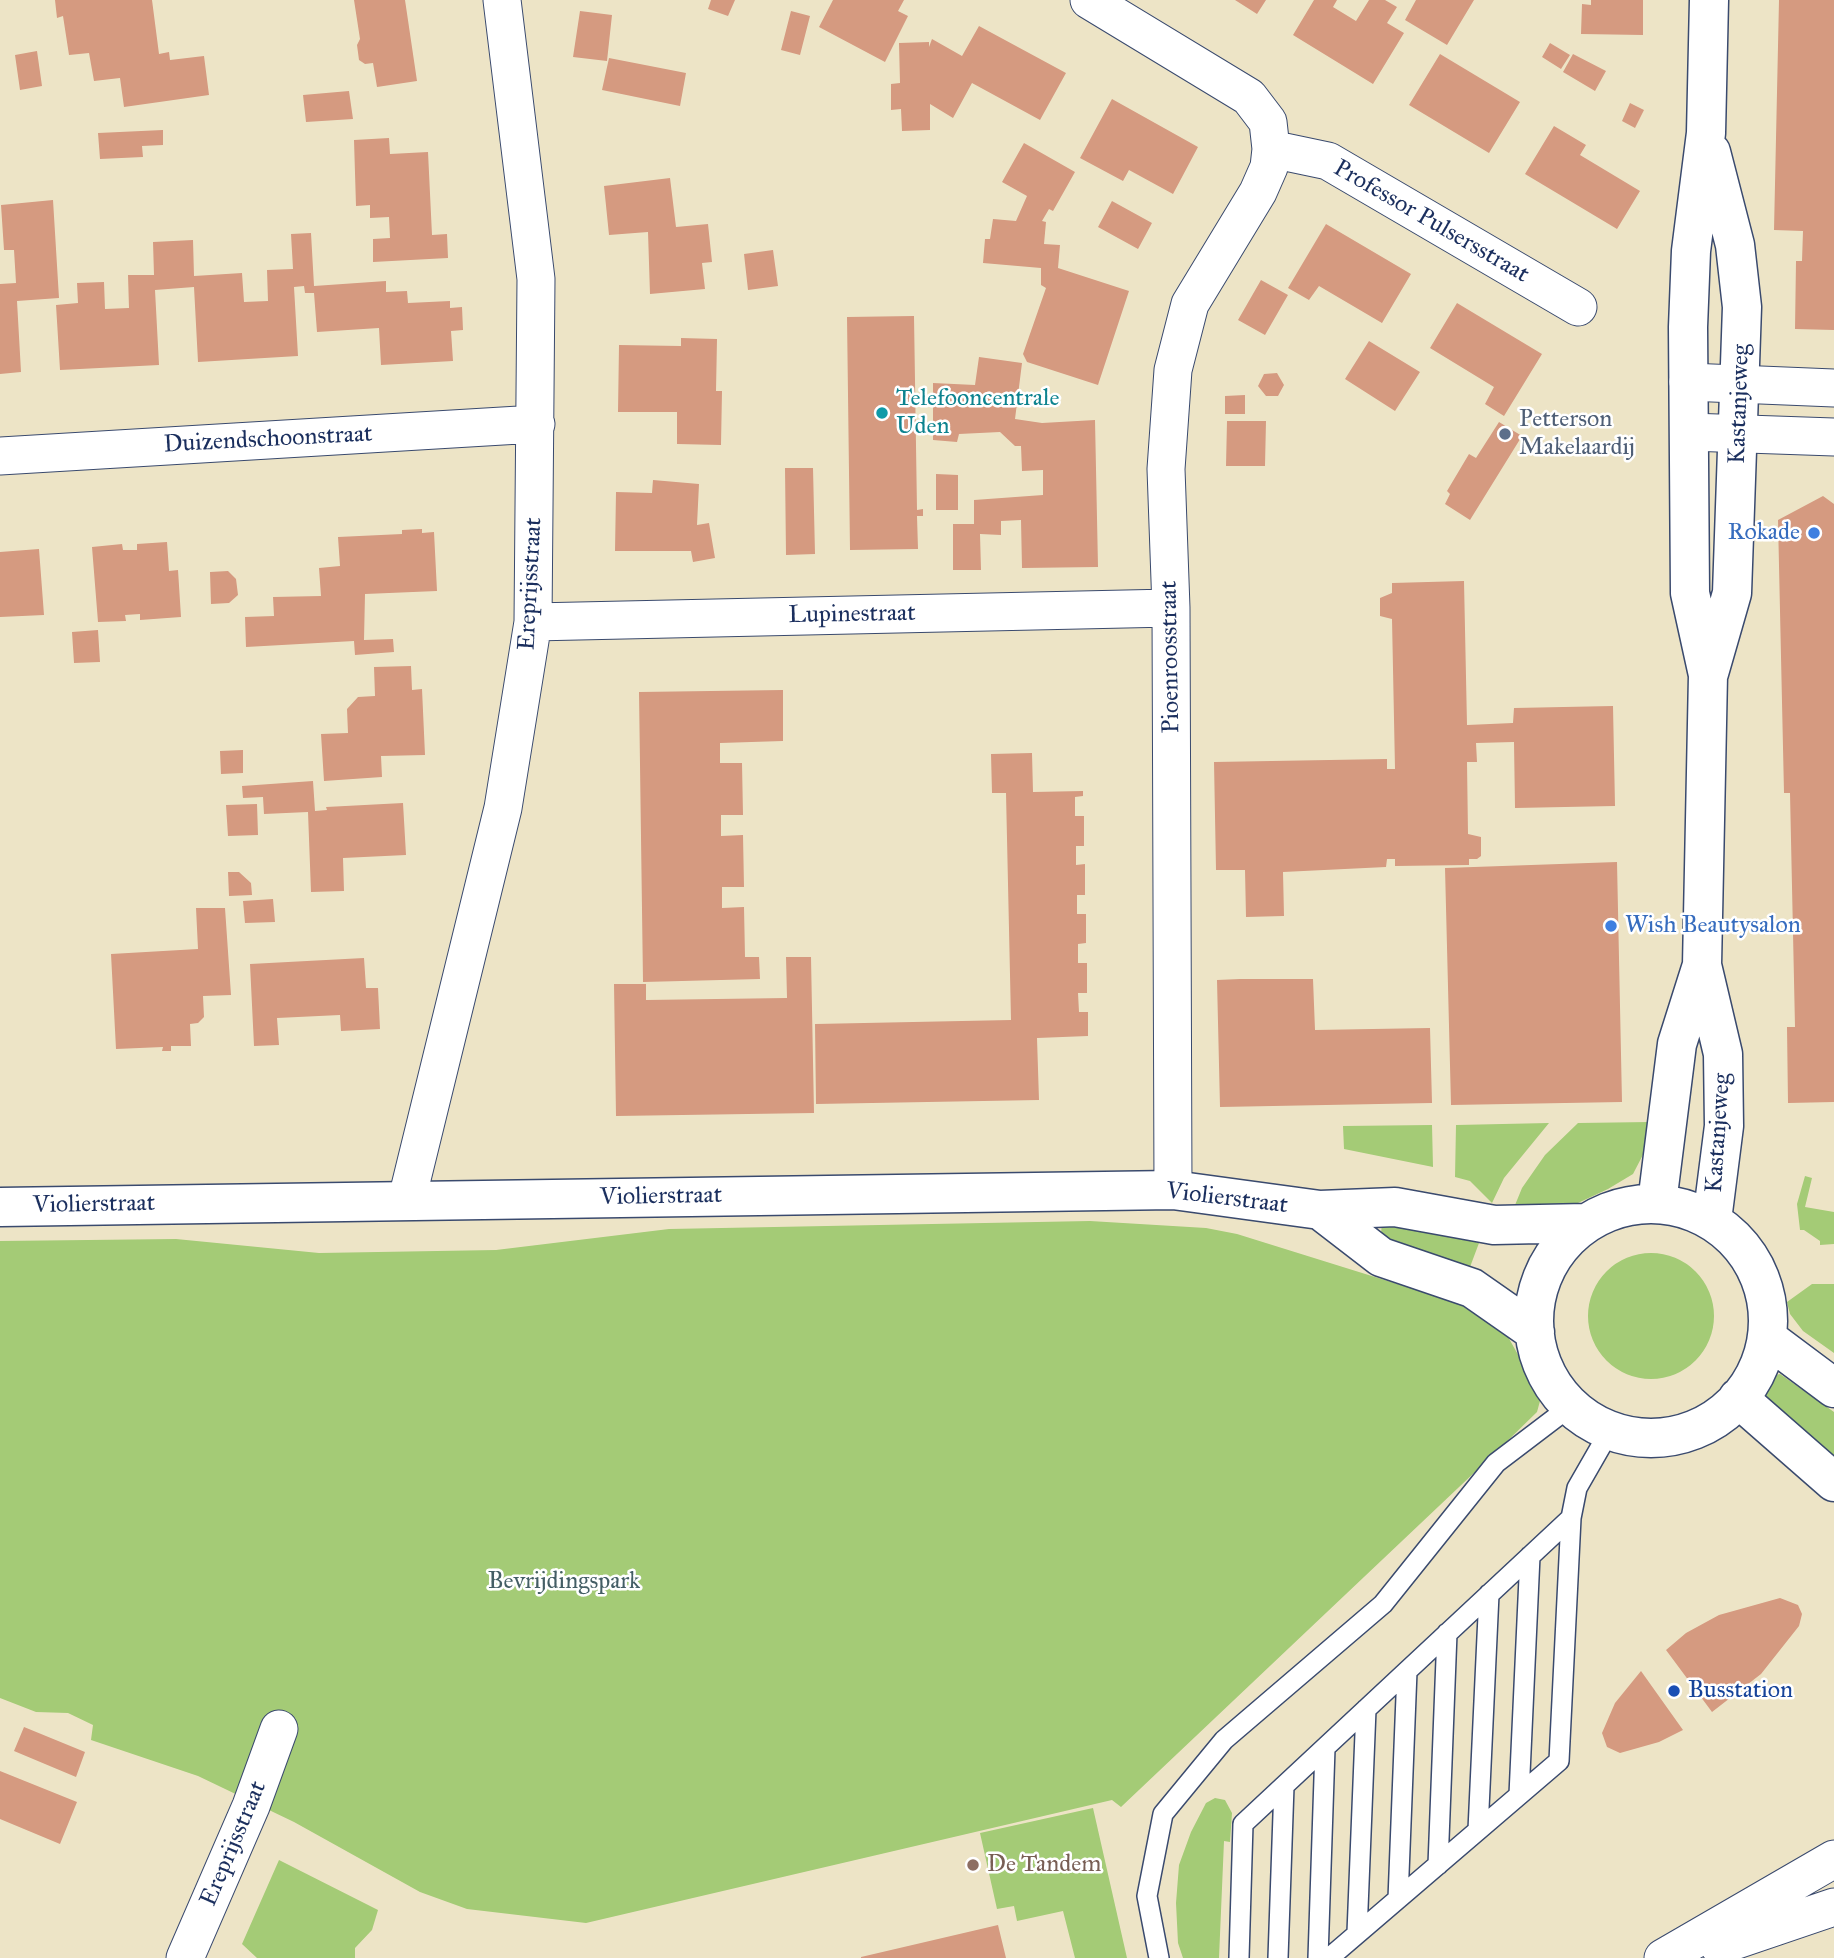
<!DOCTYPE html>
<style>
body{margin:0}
canvas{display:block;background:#ede4c6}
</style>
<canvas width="1834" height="1958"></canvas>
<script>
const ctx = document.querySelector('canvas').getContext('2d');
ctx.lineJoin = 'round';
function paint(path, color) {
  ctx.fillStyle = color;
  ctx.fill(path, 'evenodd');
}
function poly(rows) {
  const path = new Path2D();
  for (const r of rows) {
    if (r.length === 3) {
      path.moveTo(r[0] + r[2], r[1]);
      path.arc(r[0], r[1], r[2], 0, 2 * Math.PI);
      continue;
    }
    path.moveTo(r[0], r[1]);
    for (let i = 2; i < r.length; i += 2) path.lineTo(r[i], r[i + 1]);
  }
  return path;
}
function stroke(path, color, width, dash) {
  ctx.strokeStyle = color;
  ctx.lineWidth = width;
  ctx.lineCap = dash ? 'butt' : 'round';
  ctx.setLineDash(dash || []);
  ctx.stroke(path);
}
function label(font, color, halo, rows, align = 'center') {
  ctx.font = font + ' "IM FELL Great Primer",serif';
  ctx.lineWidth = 5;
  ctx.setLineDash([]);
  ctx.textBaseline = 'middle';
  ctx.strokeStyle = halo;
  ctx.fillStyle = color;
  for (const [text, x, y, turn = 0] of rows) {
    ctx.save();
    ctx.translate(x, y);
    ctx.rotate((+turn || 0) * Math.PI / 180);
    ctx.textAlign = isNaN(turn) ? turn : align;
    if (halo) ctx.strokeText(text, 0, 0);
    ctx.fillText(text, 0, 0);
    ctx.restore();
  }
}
paint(poly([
 [1650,1122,1647,1147,1633,1174,1608,1189,1565,1209,1513,1210,1522,1188,1545,1155,1578,1123],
 [1549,1123,1504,1178,1492,1203,1470,1181,1455,1177,1456,1125],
 [1432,1125,1433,1167,1344,1149,1343,1126],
 [1805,1176,1812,1178,1805,1207,1834,1212,1834,1244,1820,1245,1820,1241,1804,1230,1800,1230,1797,1204],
 [1382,1220,1412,1224,1479,1243,1470,1267,1385,1237,1381,1235],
 [1090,1221,1206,1228,1237,1234,1468,1306,1507,1335,1540,1394,1540,1401,1537,1412,1495,1453,1121,1807,1112,1800,586,1923,467,1909,420,1892,294,1822,198,1776,91,1740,93,1725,68,1713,36,1712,0,1698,0,1241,176,1239,319,1253,496,1250,669,1229],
 [1651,1316,63],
 [1812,1284,1834,1284,1834,1353,1803,1331,1790,1314,1787,1302],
 [1780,1374,1834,1412,1834,1456,1765,1406,1761,1396,1772,1376],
 [1215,1798,1225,1800,1232,1813,1230,1842,1224,1841,1219,1958,1183,1958,1178,1943,1176,1903,1179,1865,1191,1832,1206,1803],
 [1093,1808,1127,1958,1075,1958,1063,1911,1017,1921,1014,1906,997,1909,980,1833],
 [279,1860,378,1910,372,1930,355,1948,355,1958,257,1958,242,1944]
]), '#a4cb76');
paint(poly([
 [55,0,152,0,159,54,169,52,170,60,204,56,209,95,124,107,120,78,94,81,89,53,69,55,63,16,57,18],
 [354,0,405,0,417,81,377,87,373,63,365,64,359,60,357,45,360,39],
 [711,0,735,0,728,16,708,9],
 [833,0,904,0,898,11,908,16,885,62,819,27],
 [1235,0,1266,0,1257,14],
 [1314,0,1337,0,1333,7,1356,21,1369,0,1385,0,1397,7,1387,23,1404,33,1373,84,1293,35],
 [1416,0,1474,0,1447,45,1405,20],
 [1591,0,1643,0,1643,35,1581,34,1582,4,1591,5],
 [1779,0,1834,0,1834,330,1795,329,1796,261,1802,261,1803,231,1774,230],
 [580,11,612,15,607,61,573,57],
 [791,11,810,16,800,55,781,50],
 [979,26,1066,73,1040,120,972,83,953,118,930,104,930,130,902,131,901,109,891,110,891,84,900,83,899,43,929,42,929,47,932,39,962,56],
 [1550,43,1570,55,1561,69,1542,57],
 [37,51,42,86,20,90,15,55],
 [1440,54,1520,102,1489,153,1409,105],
 [1573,54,1606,71,1595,91,1563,72],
 [609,58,686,73,680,106,602,90],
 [349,91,353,119,306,122,303,95],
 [1112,99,1198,147,1173,194,1129,170,1123,181,1080,158],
 [1630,103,1644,110,1635,128,1622,121],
 [1554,126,1586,145,1580,155,1640,191,1617,229,1525,174],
 [163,130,163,145,142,146,143,157,100,159,98,133],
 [389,138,390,154,428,152,432,235,447,234,448,258,373,262,373,239,390,238,389,217,370,218,370,205,356,206,354,140],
 [1024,143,1075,172,1053,211,1049,209,1042,221,1046,222,1044,244,1060,245,1058,268,1129,291,1098,385,1027,362,1023,354,1046,288,1041,285,1041,268,983,263,985,239,990,239,993,219,1016,221,1027,196,1002,182],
 [670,178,676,227,708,224,712,262,702,263,705,289,650,294,648,232,609,235,604,186],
 [53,200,59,298,17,301,21,372,0,374,0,284,16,283,14,250,4,250,1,205],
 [1112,201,1152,223,1138,249,1098,227],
 [1326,224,1411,274,1382,323,1319,286,1309,300,1288,288],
 [311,233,314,286,386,281,386,292,407,291,408,303,450,301,450,308,462,307,463,330,451,331,453,361,381,365,379,328,317,332,314,293,305,293,304,286,294,287,298,356,198,362,194,287,155,290,159,365,60,370,56,305,78,303,77,283,104,282,105,309,129,308,128,275,154,275,153,242,193,240,194,276,242,273,244,302,268,301,267,270,293,269,291,234],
 [773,250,778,286,748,290,744,254],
 [1261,280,1288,295,1265,335,1238,320],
 [1457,303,1542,354,1504,416,1485,404,1494,387,1430,348],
 [914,316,917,510,923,509,923,516,917,516,918,549,850,550,847,317],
 [681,338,717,339,716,391,722,391,721,445,677,444,677,412,618,412,619,345,681,346],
 [1369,341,1420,372,1395,411,1345,379],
 [979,357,1022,363,1015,419,1042,423,1095,420,1098,567,1022,568,1021,520,1001,521,1001,535,980,534,981,570,953,570,953,524,974,524,974,500,1043,495,1043,470,1022,471,1021,446,1015,446,1000,432,959,434,957,442,933,440,933,383,975,385],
 [1277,373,1284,385,1278,396,1266,396,1258,386,1264,374],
 [1245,395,1245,414,1225,414,1225,396],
 [1227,421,1266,421,1265,466,1226,466],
 [1499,422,1522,436,1470,520,1445,504,1450,494,1447,491,1469,454,1476,458],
 [785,468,813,468,815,554,786,555],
 [936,474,958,475,958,510,936,510],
 [653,480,699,484,697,525,709,523,715,558,693,562,691,551,615,551,616,492,652,493],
 [1823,496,1834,504,1834,1102,1788,1103,1787,1027,1795,1027,1790,793,1784,793,1778,520],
 [422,529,422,533,434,532,437,591,365,594,364,640,393,639,394,652,355,655,354,641,246,647,245,617,274,616,273,597,321,596,319,568,340,566,338,537,402,534,402,530],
 [167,542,169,571,178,570,181,617,140,620,140,614,125,615,126,621,98,622,92,547,122,544,123,550,137,550,137,544],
 [39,549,44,615,0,617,0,552],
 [228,571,236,579,238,595,229,603,211,604,210,572],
 [1464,581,1467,725,1513,723,1514,708,1613,706,1615,806,1515,808,1514,742,1476,743,1477,762,1467,762,1468,834,1481,837,1481,856,1477,859,1469,859,1469,865,1395,866,1395,859,1387,859,1386,867,1283,872,1284,916,1246,917,1245,870,1216,870,1214,762,1387,759,1387,769,1395,769,1392,619,1380,616,1380,598,1392,593,1392,583],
 [98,630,100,662,74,663,72,632],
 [411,666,412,690,422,689,425,755,381,756,382,777,324,781,321,734,348,733,347,709,358,697,375,696,374,667],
 [783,690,783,741,720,743,720,763,742,763,743,815,721,815,721,836,743,835,744,887,722,887,722,908,744,907,745,957,759,957,760,979,643,982,639,692],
 [243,750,243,773,221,774,220,751],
 [1032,753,1033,792,1083,791,1083,796,1075,797,1075,816,1084,816,1084,846,1076,846,1076,865,1085,864,1085,895,1077,895,1077,914,1086,914,1086,943,1078,944,1078,963,1087,963,1087,993,1078,993,1079,1012,1088,1012,1088,1036,1037,1038,1039,1100,816,1104,815,1024,1011,1020,1006,793,992,793,991,754],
 [313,781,315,811,327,810,326,807,403,803,406,855,343,858,344,891,311,892,308,812,264,814,263,797,243,798,242,786],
 [257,804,258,835,228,836,226,805],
 [1617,862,1622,1102,1451,1105,1445,868],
 [228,872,239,872,251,883,252,895,229,896],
 [273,899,275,922,245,923,243,901],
 [196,908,225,908,231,995,203,996,204,1017,198,1023,190,1024,191,1046,171,1046,171,1051,162,1051,163,1047,116,1049,111,954,198,949],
 [786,957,811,957,814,1113,616,1116,614,984,646,984,646,1000,787,998],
 [364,958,366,988,378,988,380,1029,341,1031,340,1015,277,1018,279,1045,254,1046,250,964],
 [1240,979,1313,979,1315,1030,1430,1028,1432,1103,1220,1107,1217,980],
 [1780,1598,1798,1605,1802,1614,1799,1626,1761,1674,1712,1712,1666,1650,1686,1633,1719,1615],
 [1641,1671,1683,1730,1659,1742,1620,1753,1607,1747,1602,1733,1615,1703],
 [24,1727,85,1752,76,1777,14,1751],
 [0,1771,77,1802,60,1844,0,1819],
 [998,1925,1006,1958,861,1958,861,1957]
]), '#d59a80');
const lane = poly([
 [1519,1795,1530,1556],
 [1478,1830,1489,1594],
 [1438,1865,1447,1633],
 [1398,1899,1407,1671],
 [1357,1933,1366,1709],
 [1159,1958,1147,1896,1163,1814,1224,1740,1383,1604,1496,1463,1571,1406],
 [1239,1958,1243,1824,1571,1518],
 [1278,1958,1284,1786],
 [1318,1958,1325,1748],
 [1329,1958,1559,1761,1571,1518,1577,1488,1608,1434]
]);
const street = poly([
 [1089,0,1249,97,1268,122,1271,149,1328,161,1578,307],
 [1688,382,1834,388],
 [1689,432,1834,437],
 [0,456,536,424],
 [533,622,1171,608],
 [1173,1190,1171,608,1166,469,1173,370,1190,304,1258,192,1269,167,1271,149],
 [407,1199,503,808,533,622,536,279,502,0],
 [1719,1946,1834,1907],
 [185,1958,251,1806,279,1729],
 [1663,1958,1834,1859]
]);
const secondary = poly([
 [1709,0,1706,133,1691,251,1688,327,1690,593,1708,675,1702,965,1723,1054,1724,1126,1712,1220],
 [1709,673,1732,593,1742,307,1735,245,1711,152],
 [1657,1203,1677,1044,1702,965],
 [1651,1321,117],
 [0,1207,1173,1190,1320,1210,1395,1207,1494,1225,1586,1223],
 [1320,1210,1381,1257,1472,1288,1535,1332],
 [1767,1338,1834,1388],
 [1738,1398,1834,1482]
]);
stroke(lane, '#3a4a6e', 22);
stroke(street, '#3a4a6e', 39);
stroke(secondary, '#3a4a6e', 41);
stroke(lane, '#fff', 19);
stroke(street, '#fff', 37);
stroke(secondary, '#fff', 38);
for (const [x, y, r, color] of [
 [882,413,7,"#0f9aa8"],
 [1505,434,7,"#5c6f8a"],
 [1814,533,7,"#3f7fe0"],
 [1611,926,7,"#3f7fe0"],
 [1674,1691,7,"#1a4fb4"],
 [973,1865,7,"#8d6e63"]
]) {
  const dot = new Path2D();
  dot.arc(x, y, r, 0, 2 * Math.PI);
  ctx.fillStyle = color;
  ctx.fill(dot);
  stroke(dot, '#fff', 2.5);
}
label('24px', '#1b2f5e', '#fff', [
 ["Professor Pulsersstraat",1431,222,30],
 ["Kastanjeweg",1740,404,-88],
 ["Duizendschoonstraat",268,440,-3],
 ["Ereprijsstraat",531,584,-87],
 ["Lupinestraat",852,615,-1],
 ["Pioenroosstraat",1171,657,-91],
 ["Kastanjeweg",1719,1133,-86],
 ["Violierstraat",661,1197,-1],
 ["Violierstraat",1227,1199,7],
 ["Violierstraat",94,1205,-1],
 ["Ereprijsstraat",234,1844,-67]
]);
label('24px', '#0d838f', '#fff', [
 ["Telefooncentrale",896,399],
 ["Uden",896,427]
], 'left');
label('24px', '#4e5e75', '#fff', [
 ["Petterson",1519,420],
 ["Makelaardij",1519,448]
], 'left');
label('24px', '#366cbe', '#fff', [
 ["Rokade",1800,533],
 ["Wish Beautysalon",1625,926,"left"]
], 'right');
label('24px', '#445e65', '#fff', [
 ["Bevrijdingspark",564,1582]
]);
label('24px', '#164399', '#fff', [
 ["Busstation",1688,1691]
], 'left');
label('24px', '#785e54', '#fff', [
 ["De Tandem",987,1865]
], 'left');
</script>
